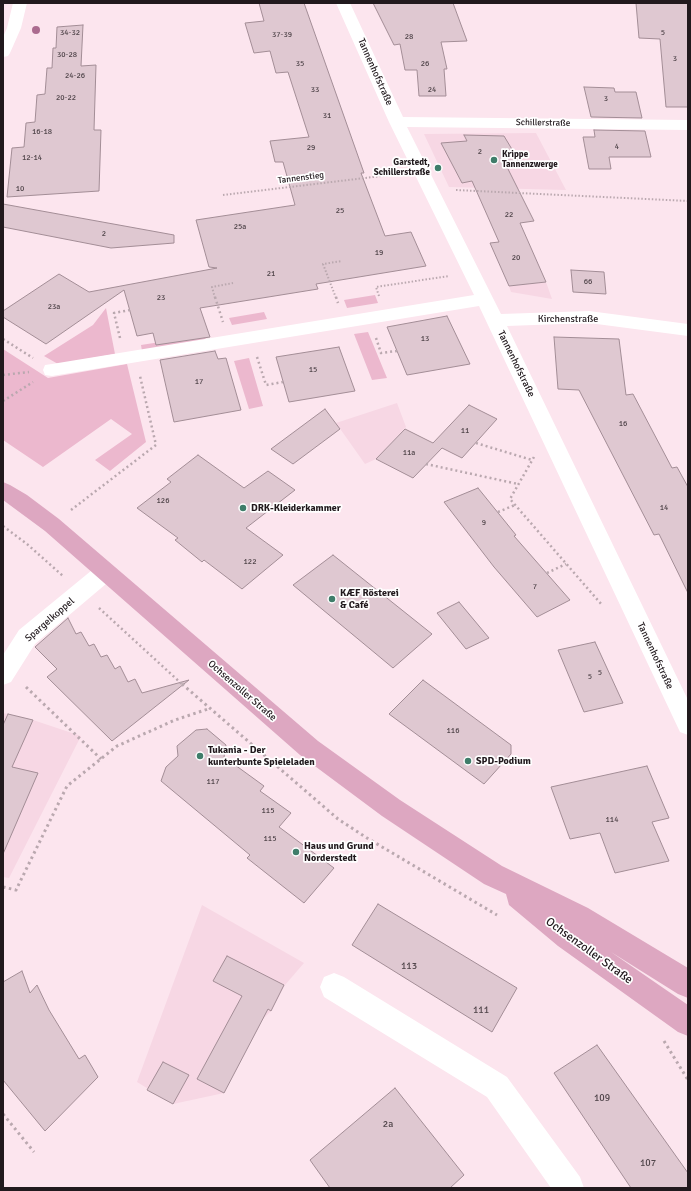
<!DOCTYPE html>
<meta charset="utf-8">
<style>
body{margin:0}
#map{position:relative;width:691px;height:1191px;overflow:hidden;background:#fce5ee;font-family:Signika,sans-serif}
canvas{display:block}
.frame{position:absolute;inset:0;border:4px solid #21191d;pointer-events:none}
</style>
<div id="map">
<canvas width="691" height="1191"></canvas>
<div class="frame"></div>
</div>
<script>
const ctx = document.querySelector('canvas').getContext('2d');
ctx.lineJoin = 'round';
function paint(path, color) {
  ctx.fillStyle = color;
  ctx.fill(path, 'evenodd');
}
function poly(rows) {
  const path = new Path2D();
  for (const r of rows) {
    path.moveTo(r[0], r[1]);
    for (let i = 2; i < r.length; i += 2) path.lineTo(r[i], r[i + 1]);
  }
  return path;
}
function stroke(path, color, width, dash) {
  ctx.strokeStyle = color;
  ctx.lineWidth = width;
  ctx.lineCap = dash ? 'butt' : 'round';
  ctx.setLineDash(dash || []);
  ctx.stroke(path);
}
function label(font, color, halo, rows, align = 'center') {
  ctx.font = font + ' Signika,sans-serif';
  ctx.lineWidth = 3.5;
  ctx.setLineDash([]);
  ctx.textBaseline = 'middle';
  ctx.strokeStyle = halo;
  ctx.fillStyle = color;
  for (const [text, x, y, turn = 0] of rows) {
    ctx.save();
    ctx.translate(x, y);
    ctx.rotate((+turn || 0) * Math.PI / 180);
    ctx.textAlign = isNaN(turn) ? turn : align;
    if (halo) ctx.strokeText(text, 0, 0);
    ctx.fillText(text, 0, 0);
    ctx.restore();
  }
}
paint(poly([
 [536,133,566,190,449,187,424,134],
 [546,282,552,299,511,292,509,286],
 [397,403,406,427,376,459,365,464,336,423],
 [3,713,33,720,81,736,9,878,3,877],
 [202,905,304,963,285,985,271,1011,263,1019,224,1093,173,1104,137,1082]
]), '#f7d7e4');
paint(poly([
 [375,295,378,303,347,308,344,300],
 [106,308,115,354,58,364,44,356,93,325],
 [264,312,267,319,232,325,229,318],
 [368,332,387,378,372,380,354,334],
 [205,335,206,341,142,351,141,345],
 [3,349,48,378,127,364,146,442,110,471,95,460,132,434,111,419,43,467,3,440],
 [249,358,263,406,249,409,234,361]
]), '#ecb8ce');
const building = poly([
 [259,3,304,3,364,173,361,173,385,236,411,232,426,266,316,284,318,289,200,308,210,337,156,345,153,333,137,336,124,290,46,344,3,317,3,311,59,274,89,292,217,268,209,267,196,220,295,205,283,162,275,162,270,141,309,137,288,72,276,73,270,51,254,53,245,23,264,21,259,3],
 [373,3,453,3,467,41,441,42,447,69,444,69,446,96,419,96,417,70,405,70,400,44,394,45,373,3],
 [636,3,688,3,688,107,666,107,660,39,639,38,636,3],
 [83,25,81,66,96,65,94,130,101,130,99,191,7,197,12,148,24,147,26,123,35,122,37,95,45,94,47,68,52,68,53,48,56,48,57,27,83,25],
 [584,87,614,88,615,92,636,92,642,118,591,117,584,87],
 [594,130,645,131,651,157,609,157,611,169,589,169,583,137,595,137,594,130],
 [464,135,504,136,519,161,505,163,534,221,520,223,546,282,509,286,490,243,499,242,472,181,462,183,441,143,467,141,464,135],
 [3,204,174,235,174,243,111,248,3,227,3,204],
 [571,270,604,272,606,294,573,292,571,270],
 [447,316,470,364,407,375,387,327,447,316],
 [554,337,619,339,626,395,633,394,672,468,677,467,688,487,688,593,659,534,654,535,579,390,558,389,554,337],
 [339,347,355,391,289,402,276,357,339,347],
 [215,351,218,359,226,358,241,410,174,422,160,360,215,351],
 [469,405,497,419,462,458,442,448,413,478,376,459,405,429,433,443,469,405],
 [325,409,340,429,293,464,271,449,325,409],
 [198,455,244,488,268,471,295,490,246,528,283,555,242,589,204,560,202,562,175,540,178,538,137,508,171,482,167,479,198,455],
 [478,488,516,535,514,536,570,600,537,617,494,567,444,502,478,488],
 [333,555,432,634,393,668,293,585,333,555],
 [459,602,489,638,466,649,437,613,459,602],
 [68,618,76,634,81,632,89,646,94,644,101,657,107,655,115,669,120,666,128,682,135,679,142,693,189,680,112,741,47,677,57,669,35,647,68,618],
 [595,642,623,703,584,712,558,650,595,642],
 [423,680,511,745,511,754,484,784,389,714,423,680],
 [8,714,33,720,12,767,38,773,3,854,3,725,8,714],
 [207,729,226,745,224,757,264,786,260,791,291,813,279,827,334,868,304,903,247,858,250,855,161,781,166,767,178,756,177,746,196,730,207,729],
 [647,766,669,818,652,822,669,861,615,873,600,833,570,839,551,787,647,766],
 [378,904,517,988,492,1032,352,945,378,904],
 [227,956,284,985,271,1011,268,1009,224,1093,197,1079,242,996,213,981,227,956],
 [22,971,30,993,37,985,49,1010,79,1059,85,1055,98,1077,45,1131,3,1080,3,982,22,971],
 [597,1045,688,1173,688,1188,631,1188,554,1073,597,1045],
 [163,1062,189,1075,173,1104,147,1090,163,1062],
 [395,1088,464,1175,450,1188,330,1188,310,1160,395,1088]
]);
paint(building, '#dfc8d1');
stroke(building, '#a38d96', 1);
stroke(poly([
 [456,190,688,201],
 [223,195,398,174],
 [379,296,376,287,449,276],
 [215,298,212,287,233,283],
 [336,298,323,264,342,261]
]), '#baa8af', 2, [1.5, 2]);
stroke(poly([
 [215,297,223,322],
 [336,297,338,303],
 [120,338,114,313,130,310],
 [376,338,381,353,397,351],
 [3,339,33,358],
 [257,357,266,385,283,382],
 [3,375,29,372],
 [3,401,33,382],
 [476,443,532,460],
 [534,457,510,499,602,605],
 [426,464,518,484],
 [71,510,156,445,140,376],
 [498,512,515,505],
 [3,526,27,544,63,576],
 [547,573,566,564],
 [99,608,183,685]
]), '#baa8af', 2.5, [2, 3]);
stroke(poly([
 [182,684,338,819,367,838,497,915],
 [26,687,101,759],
 [3,887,16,890,67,786,117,746,175,720,208,709],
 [664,1041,688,1080],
 [3,1114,34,1152]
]), '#baa8af', 3, [2.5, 3.5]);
paint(poly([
 [13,3,27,3,21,28,10,53,8,56,3,57,3,37,7,28,13,3],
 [336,3,350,3,403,117,688,120,688,130,407,127,501,314,589,311,688,324,688,336,589,323,507,326,688,700,688,735,680,732,479,306,52,376,45,375,43,370,45,365,52,364,474,295,389,122,336,3],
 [105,563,113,566,116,572,113,578,35,644,11,682,3,685,3,655,19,630,97,566,105,563],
 [334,973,344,977,507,1077,580,1177,584,1188,551,1188,487,1097,324,997,320,987,324,977,334,973]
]), '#fff');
paint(poly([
 [3,482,10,485,27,495,59,519,318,741,400,800,502,866,588,908,688,968,688,998,678,994,611,952,688,1005,688,1036,678,1032,558,946,509,905,506,894,484,884,382,816,300,755,45,531,3,500,3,482]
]), '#dda7c1');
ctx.fillStyle = '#ab6b8f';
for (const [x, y] of [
 [36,30]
]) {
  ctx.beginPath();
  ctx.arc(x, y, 4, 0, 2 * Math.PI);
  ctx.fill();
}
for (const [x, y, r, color] of [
 [494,160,4,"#3f7d6a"],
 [438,168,4,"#3f7d6a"],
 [243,508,4,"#3f7d6a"],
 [332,599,4,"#3f7d6a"],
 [200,756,4,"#3f7d6a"],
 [468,761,4,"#3f7d6a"],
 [296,852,4,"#3f7d6a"]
]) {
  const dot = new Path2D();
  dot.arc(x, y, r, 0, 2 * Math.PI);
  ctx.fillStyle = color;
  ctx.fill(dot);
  stroke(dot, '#fff', 1.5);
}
label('8px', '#50454a', null, [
 ["34-32",70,33],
 ["5",663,33],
 ["37-39",282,35],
 ["28",409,37],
 ["30-28",67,55],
 ["3",675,59],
 ["35",300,64],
 ["26",425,64],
 ["24-26",75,76],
 ["33",315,90],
 ["24",432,90],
 ["20-22",66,98],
 ["3",606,99],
 ["31",327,116],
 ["16-18",42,132],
 ["4",617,147],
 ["29",311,148],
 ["2",480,152],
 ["12-14",32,158],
 ["10",20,189],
 ["25",340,211],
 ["22",509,215],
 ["25a",240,227],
 ["2",104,234],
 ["19",379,253],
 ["20",516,258],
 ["21",271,274],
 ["66",588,282],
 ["23",161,298],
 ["23a",54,307],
 ["13",425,339],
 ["15",313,370],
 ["17",199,382],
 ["16",623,424],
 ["11",465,431],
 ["11a",409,453],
 ["126",163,501],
 ["14",664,508],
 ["9",484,523],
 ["122",250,562],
 ["7",535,587],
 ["5",600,673],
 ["5",590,677],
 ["116",453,731],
 ["117",213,782],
 ["115",268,811],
 ["114",612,820],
 ["115",270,839]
]);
label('9px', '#21191d', '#fff', [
 ["Schillerstraße",543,123,1],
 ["Tannenstieg",301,178,-7]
]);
label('bold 9px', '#21191d', '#fff', [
 ["Krippe",502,155],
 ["Tannenzwerge",502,165],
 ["Garstedt,",430,163,"right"],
 ["Schillerstraße",430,173,"right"]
], 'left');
label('10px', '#21191d', '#fff', [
 ["Tannenhofstraße",375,72,66],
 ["Kirchenstraße",568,319],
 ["Tannenhofstraße",516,364,64],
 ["Spargelkoppel",50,620,-41],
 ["Tannenhofstraße",655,656,65],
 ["Ochsenzoller Straße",242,691,41]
]);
label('bold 10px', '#21191d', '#fff', [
 ["DRK-Kleiderkammer",251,508],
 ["KÆF Rösterei",340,593],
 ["& Café",340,605],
 ["Tukania - Der",208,750],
 ["kunterbunte Spieleladen",208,762],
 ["SPD-Podium",476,761],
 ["Haus und Grund",304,846],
 ["Norderstedt",304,858]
], 'left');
label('10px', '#50454a', null, [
 ["113",409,966],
 ["111",481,1010],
 ["109",602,1098],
 ["2a",388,1124],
 ["107",648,1163]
]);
label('12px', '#21191d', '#fff', [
 ["Ochsenzoller Straße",589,951,36]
]);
</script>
